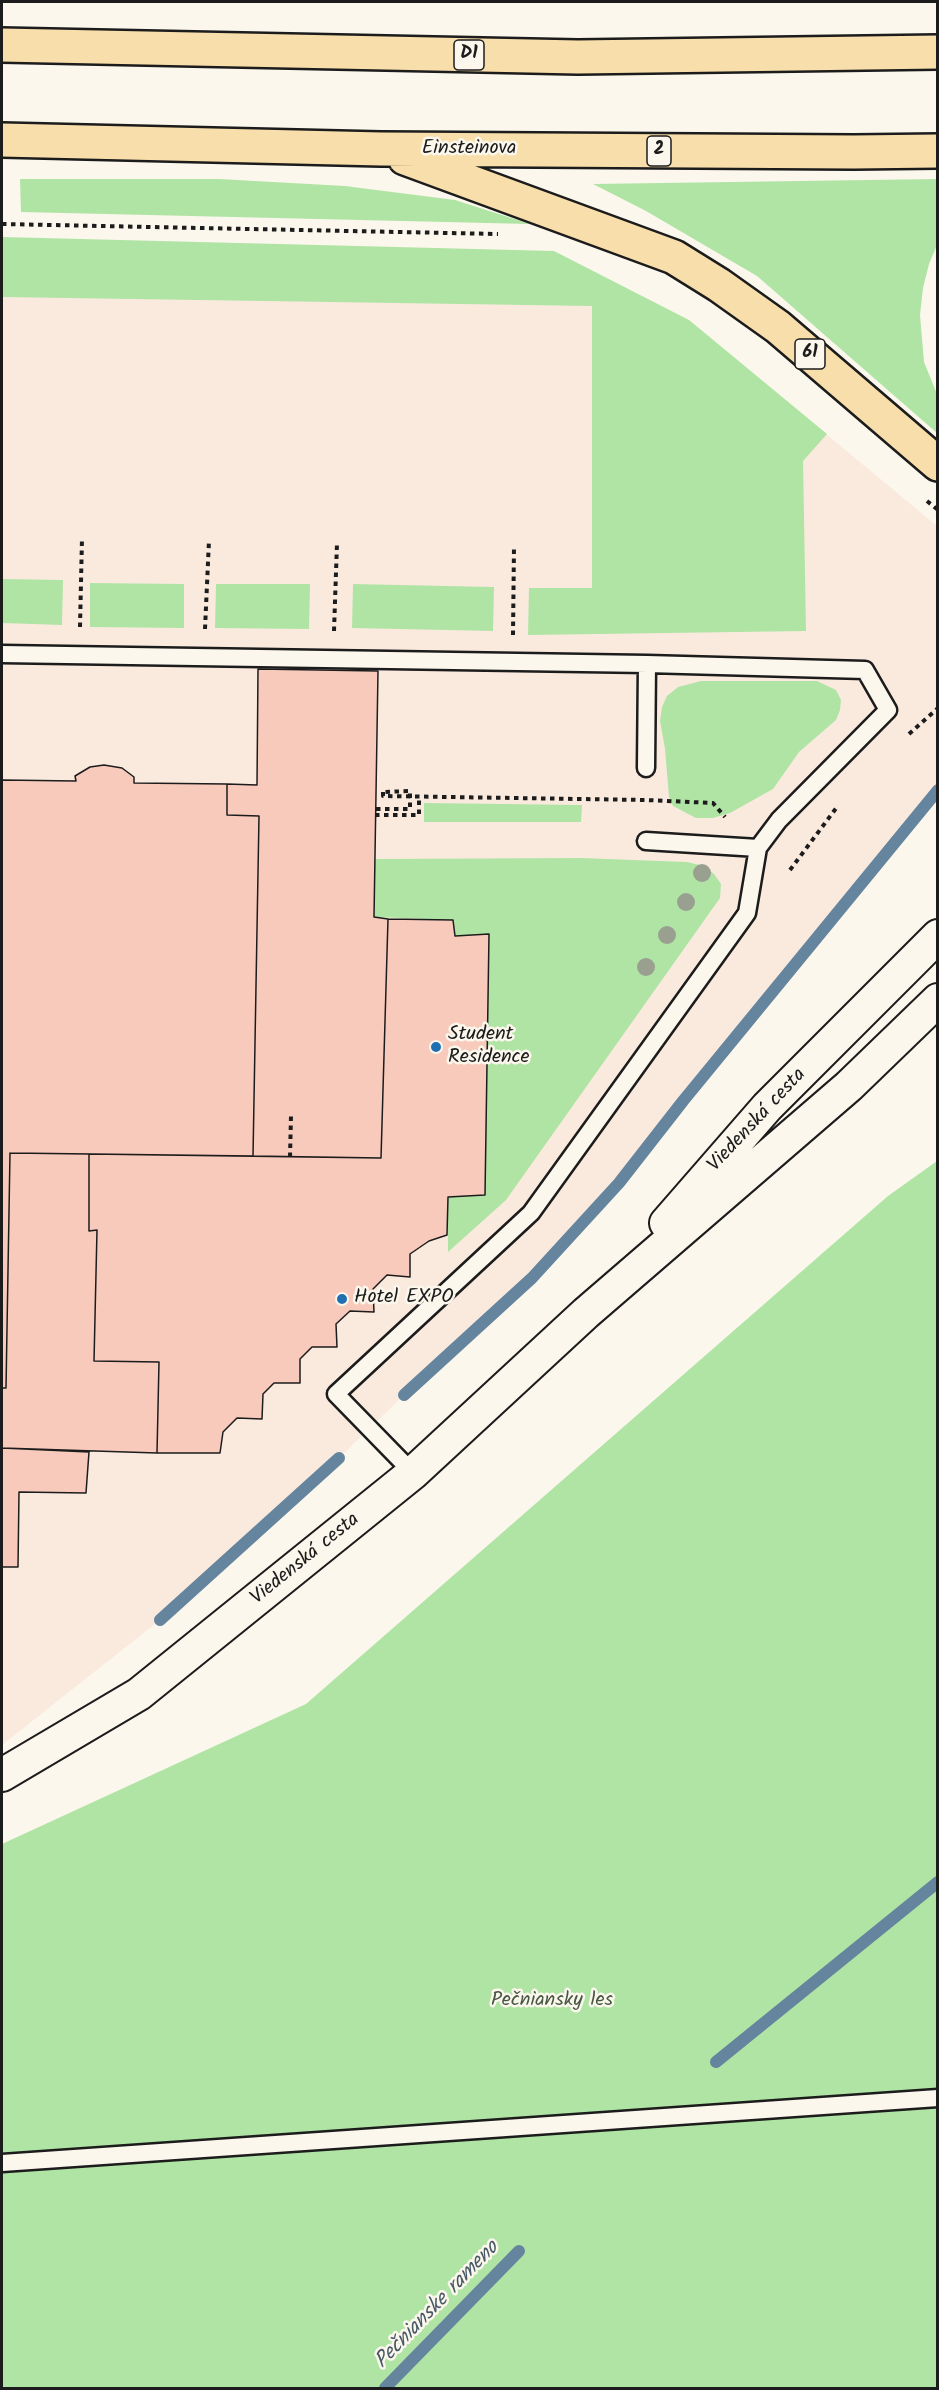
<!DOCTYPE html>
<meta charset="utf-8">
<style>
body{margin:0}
#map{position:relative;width:939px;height:2390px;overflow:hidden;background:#fbf7ec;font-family:Kalam,sans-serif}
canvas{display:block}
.frame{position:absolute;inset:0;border:3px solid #1c1c1c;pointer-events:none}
</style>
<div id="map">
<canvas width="939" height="2390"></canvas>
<div class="frame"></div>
</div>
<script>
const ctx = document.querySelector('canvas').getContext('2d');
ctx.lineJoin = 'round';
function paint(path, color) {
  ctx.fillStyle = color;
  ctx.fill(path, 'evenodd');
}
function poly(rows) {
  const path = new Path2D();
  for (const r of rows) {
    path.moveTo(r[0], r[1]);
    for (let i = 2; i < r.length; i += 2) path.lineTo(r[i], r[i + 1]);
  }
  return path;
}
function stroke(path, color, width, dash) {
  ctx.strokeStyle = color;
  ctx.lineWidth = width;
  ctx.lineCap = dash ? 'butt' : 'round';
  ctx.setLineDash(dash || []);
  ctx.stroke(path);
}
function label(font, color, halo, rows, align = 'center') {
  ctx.font = font + ' Kalam,sans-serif';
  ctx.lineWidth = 5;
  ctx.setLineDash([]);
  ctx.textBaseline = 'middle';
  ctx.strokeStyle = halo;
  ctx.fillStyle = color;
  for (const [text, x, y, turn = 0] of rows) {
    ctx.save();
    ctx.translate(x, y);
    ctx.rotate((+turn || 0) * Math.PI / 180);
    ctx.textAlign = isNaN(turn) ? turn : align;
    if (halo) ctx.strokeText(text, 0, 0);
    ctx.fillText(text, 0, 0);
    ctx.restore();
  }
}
paint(poly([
 [2,238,308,248,689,320,937,526,937,790,683,1101,619,1183,532,1278,404,1395,339,1458,160,1620,2,1745]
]), '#faeade');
paint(poly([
 [20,179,219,179,345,186,455,200,530,224,21,212],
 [937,179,937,245,929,264,923,288,920,315,924,362,937,394,937,433,757,276,646,211,593,184],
 [2,237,554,251,689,320,827,434,803,461,806,631,528,635,529,588,592,588,592,306,2,297],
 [2,579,63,580,62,625,2,623],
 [90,583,184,584,184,628,90,627],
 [216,584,310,584,309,629,215,628],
 [353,584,494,587,493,631,352,628],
 [701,681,817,681,836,690,841,700,840,710,836,720,799,752,773,789,730,813,713,818,696,818,673,806,669,797,665,749,660,721,662,707,667,696,678,687],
 [424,803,582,805,581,822,424,822],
 [581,858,687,862,704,866,714,874,721,884,720,898,506,1200,448,1252,448,1197,485,1195,488,934,455,936,452,920,374,917,375,859],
 [937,1161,937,2388,2,2388,2,1844,306,1704,888,1196]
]), '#b0e4a5');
stroke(poly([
 [404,1395,532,1278,619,1183,683,1101,938,790],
 [160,1620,339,1458],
 [716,2062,938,1882],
 [385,2388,519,2251]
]), '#65849d', 12);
const building = poly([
 [258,669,378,671,374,917,388,919,381,1158,253,1156,259,816,227,815,227,784,257,785,258,669],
 [104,765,122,768,134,777,134,783,227,784,227,815,259,816,253,1156,10,1153,6,1388,2,1388,2,780,76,781,75,776,90,767,104,765],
 [388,919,453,920,455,936,489,934,485,1195,448,1197,447,1235,429,1241,410,1254,410,1277,387,1275,373,1289,374,1312,350,1311,336,1324,337,1347,312,1347,300,1359,300,1383,274,1383,263,1394,262,1419,237,1418,223,1432,220,1453,157,1453,159,1362,94,1361,97,1230,89,1231,89,1154,381,1158,388,919],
 [10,1153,89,1154,89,1231,97,1230,94,1361,159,1362,157,1453,2,1448,2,1388,6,1388,10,1153],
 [2,1448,89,1452,86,1493,19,1492,18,1567,2,1567,2,1448]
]);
paint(building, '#f8cabc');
stroke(building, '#1c1c1c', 1.5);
const service = poly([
 [2,654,647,664,646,768],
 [646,841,758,848],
 [413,1473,336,1394,531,1213,747,913,758,848,779,820,888,710,865,670,647,664],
 [2,2163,938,2098]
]);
const minor = poly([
 [666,1223,767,1107,938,936],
 [2,1775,139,1694,413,1473,586,1313,849,1086,938,1000]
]);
const primary = poly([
 [2,140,381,149,854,152,938,151],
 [405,158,674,257,719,285,778,327,938,464]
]);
const motorway = poly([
 [2,45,578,57,938,52]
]);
stroke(service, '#1c1c1c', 21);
stroke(minor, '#1c1c1c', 36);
stroke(primary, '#1c1c1c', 38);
stroke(motorway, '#1c1c1c', 38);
stroke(poly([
 [2,224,498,234],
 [927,501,938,510],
 [80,627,82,538],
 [205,629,209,540],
 [334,631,337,543],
 [513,635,514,546],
 [909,734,938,708],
 [383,792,383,796,646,800,713,803,725,817],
 [376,809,410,809,410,791,383,792],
 [375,815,419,815,419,796],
 [790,870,837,807],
 [290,1157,291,1116]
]), '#1c1c1c', 4, [4.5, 4.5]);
stroke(service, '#fbf7ec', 16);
stroke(minor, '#fbf7ec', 32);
stroke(primary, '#f8deab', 33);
stroke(motorway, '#f8deab', 33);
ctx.fillStyle = '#99a090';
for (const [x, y] of [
 [702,873],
 [686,902],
 [667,935],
 [646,967]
]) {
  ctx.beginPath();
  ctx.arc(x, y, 9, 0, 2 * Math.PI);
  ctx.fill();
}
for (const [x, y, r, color] of [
 [436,1047,6,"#1f6fb2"],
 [342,1299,6,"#1f6fb2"]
]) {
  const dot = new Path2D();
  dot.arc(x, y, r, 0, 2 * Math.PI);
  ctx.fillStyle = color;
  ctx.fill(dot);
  stroke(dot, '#fbf7ec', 2);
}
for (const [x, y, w] of [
 [469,55,30],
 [659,151,24],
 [810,354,30]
]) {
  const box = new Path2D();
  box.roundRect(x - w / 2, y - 15, w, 30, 4.5);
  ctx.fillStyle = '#fbf7ec';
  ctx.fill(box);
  stroke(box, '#1c1c1c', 1.5);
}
label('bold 18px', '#1c1c1c', null, [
 ["D1",469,55],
 ["2",659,151],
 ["61",810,354]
]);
label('20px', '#1c1c1c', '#fbf7ec', [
 ["Einsteinova",469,150],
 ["Viedenská cesta",758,1121,-47],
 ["Viedenská cesta",306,1560,-39]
]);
label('20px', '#1c1c1c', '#fbf7ec', [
 ["Student",448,1036],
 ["Residence",448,1059],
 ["Hotel EXPO",354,1299]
], 'left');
label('20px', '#485845', '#fbf7ec', [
 ["Pečniansky les",552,2002]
]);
label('italic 21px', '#475967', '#fbf7ec', [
 ["Pečnianske rameno",438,2306,-46]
]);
</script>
